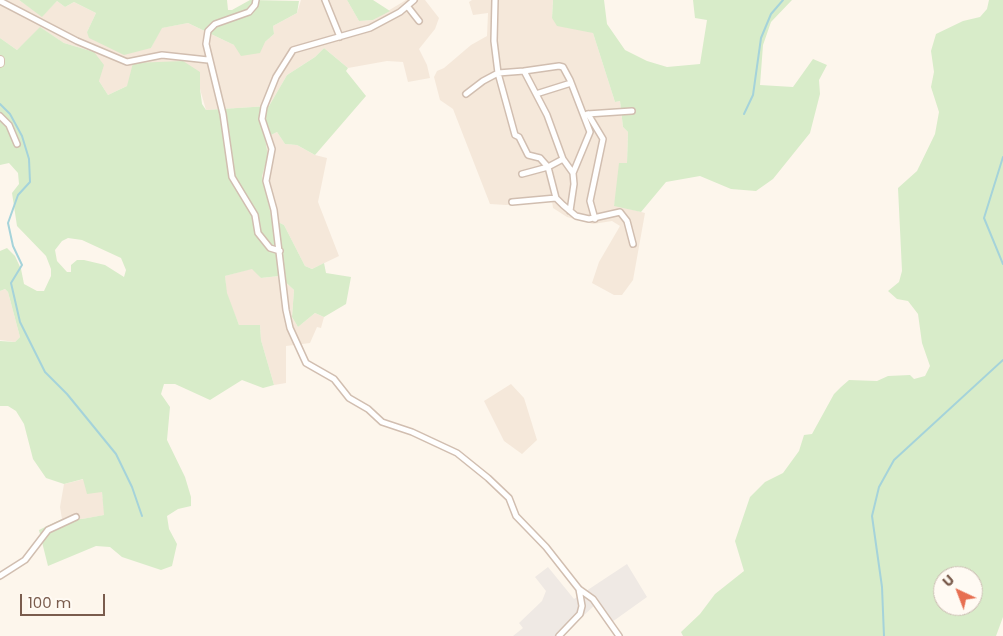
<!DOCTYPE html>
<style>
body{margin:0}
#map{position:relative;width:1003px;height:636px;overflow:hidden;background:#fdf6ec;font-family:Poppins,sans-serif}
canvas{display:block}
.north{position:absolute;left:933px;top:566px;width:50px;height:50px;box-sizing:border-box;background:#fffaf3;border:1px solid #cabbb1;border-radius:50%;rotate:317deg;font-size:14px;font-weight:700;line-height:20px;text-align:center;color:#7a5c4d}
.north::after{content:'';display:block;margin:auto;width:18px;height:22px;background:#e76f51;clip-path:polygon(50% 0,100% 100%,50% 72%,0 100%)}
.scale{position:absolute;left:20px;top:594px;width:85px;height:22px;box-sizing:border-box;border:2px solid #7a5c4d;border-top:0;padding-left:6px;font-size:15px;line-height:18px;white-space:nowrap;color:#7a5c4d;-webkit-text-stroke:4px #fffaf3;paint-order:stroke}
</style>
<div id="map">
<canvas width="1003" height="636"></canvas>
<div class="north">U</div>
<div class="scale">100 m</div>
</div>
<script>
const ctx = document.querySelector('canvas').getContext('2d');
ctx.lineJoin = 'round';
function paint(path, color) {
  ctx.fillStyle = color;
  ctx.fill(path, 'evenodd');
}
function poly(rows) {
  const path = new Path2D();
  for (const r of rows) {
    path.moveTo(r[0], r[1]);
    for (let i = 2; i < r.length; i += 2) path.lineTo(r[i], r[i + 1]);
  }
  return path;
}
function stroke(path, color, width, dash) {
  ctx.strokeStyle = color;
  ctx.lineWidth = width;
  ctx.lineCap = dash ? 'butt' : 'round';
  ctx.setLineDash(dash || []);
  ctx.stroke(path);
}
paint(poly([
 [0,0,19,0,42,16,57,1,65,7,74,2,96,13,87,32,151,48,161,28,188,23,234,45,265,42,274,34,273,26,297,13,301,0,347,0,359,21,373,20,406,0,425,0,439,18,435,29,419,49,427,65,430,78,408,82,403,62,387,61,348,68,324,48,315,57,287,75,269,106,206,110,200,89,200,72,127,86,108,95,99,81,94,52,64,43,41,28,17,50,0,38],
 [472,0,553,0,552,18,593,33,615,102,620,101,623,127,628,132,627,163,614,205,645,213,633,280,622,295,614,295,592,283,599,262,620,226,612,221,593,224,567,217,553,208,552,201,506,205,490,204,453,109,440,100,434,77,437,71,444,68,471,45,487,36,488,13,473,15,469,2],
 [277,132,285,144,297,145,315,155,327,158,318,202,339,256,312,269,305,266,284,225,272,219,265,195,262,175,268,156,265,138],
 [253,268,261,278,279,276,294,290,292,317,298,327,315,313,324,317,321,328,317,327,310,343,286,346,286,383,274,385,261,340,260,325,239,325,226,293,225,276],
 [5,289,8,292,20,337,15,342,0,340,0,291],
 [511,384,524,398,537,440,522,454,504,441,484,401],
 [84,479,102,492,105,515,82,519,62,519,60,507,64,484]
]), '#f5e8da');
paint(poly([
 [627,564,647,597,612,622,598,602,562,636,513,636,523,628,519,623,542,601,546,591,535,577,548,567,574,599]
]), '#efe9e4');
paint(poly([
 [19,0,227,0,228,10,232,10,250,0,299,1,297,13,273,26,274,34,265,42,260,53,241,56,234,45,188,23,162,28,151,48,124,55,89,38,87,32,96,13,74,2,65,7,57,1,42,17],
 [347,0,373,0,390,11,373,20,359,21],
 [553,0,604,0,607,24,625,50,647,61,667,67,700,64,707,20,695,18,693,0,792,0,771,22,763,45,760,85,793,87,813,59,827,65,819,80,820,94,810,133,773,179,756,191,731,189,700,176,666,182,641,212,614,206,619,163,627,163,628,132,623,127,620,101,615,102,593,33,557,26,552,18],
 [989,0,1003,0,1003,617,996,636,683,636,681,632,700,614,715,594,744,571,735,541,750,497,765,482,783,473,799,451,804,435,812,434,834,394,841,387,849,380,877,381,888,376,910,375,914,379,925,376,930,366,922,343,918,314,908,301,897,299,888,291,899,282,902,271,898,188,917,171,935,134,939,112,931,87,934,72,931,51,936,34,963,21,980,17,987,9],
 [943,576,973,576,973,606,943,606],
 [40,27,64,43,94,52,104,65,99,81,108,95,127,86,133,63,183,61,200,72,200,89,202,104,206,110,269,106,287,75,315,57,324,48,348,68,346,71,366,96,315,155,297,145,285,144,277,132,265,138,268,156,262,176,272,219,284,225,305,266,312,269,324,263,326,273,351,277,346,304,324,317,315,313,298,327,292,317,294,290,279,276,261,278,252,269,225,276,227,293,239,325,260,325,261,340,274,385,263,388,242,380,210,400,175,384,164,384,161,394,170,407,167,440,185,477,191,497,191,506,178,509,167,516,169,529,177,544,172,566,161,570,122,557,110,547,96,546,48,566,39,530,62,519,82,519,104,515,102,492,87,494,83,479,64,484,46,478,33,459,24,424,16,411,8,406,0,406,0,341,15,342,20,337,8,292,5,289,0,291,0,251,7,248,15,256,21,269,24,284,37,291,44,291,51,276,51,269,46,256,17,226,12,193,19,184,18,173,9,163,0,165,0,38,17,50],
 [68,238,82,240,121,258,126,270,124,277,105,265,84,260,77,260,71,265,71,272,67,272,57,261,55,250,62,241]
]), '#d8ecc9');
stroke(poly([
 [0,104,10,114,22,136,29,159,30,182,18,195,8,223,13,246,22,265,11,283,20,322,45,372,67,394,116,454,132,487,142,516],
 [744,114,753,95,761,38,771,14,783,0],
 [1003,157,984,218,1003,264],
 [884,636,882,587,872,516,879,487,894,460,1003,360]
]), '#a5d3da', 2);
const street = poly([
 [256,0,255,5,249,12,215,24,208,31,206,44,223,114,232,177,255,215,258,233,270,248,280,251],
 [325,0,340,37],
 [414,0,400,12,370,28,293,50,276,77,264,107,262,119,272,149,266,181,274,210,286,310,290,328,306,363,334,379,349,398,368,409,382,422,412,432,457,453,488,478,509,498,516,516,546,547,579,589,593,599,619,636],
 [495,0,494,41,498,73,515,135,519,137,528,155,540,158,548,167,556,198,563,205,576,216,589,219,620,212,627,221,633,244],
 [0,1,77,41,127,62,162,55,208,60],
 [408,7,419,21],
 [524,71,559,66,563,67,570,80,590,132,573,173],
 [466,94,483,81,498,73,524,71,547,115,563,159,548,167,522,174],
 [536,94,571,83],
 [587,114,632,111],
 [588,114,603,139,590,201,595,219],
 [0,116,9,125,17,144],
 [563,159,573,173,574,184,570,211],
 [512,202,556,198],
 [0,576,25,560,48,530,76,517],
 [559,636,580,614,582,606,579,589]
]);
const secondary = poly([
 [0,60,0,63]
]);
stroke(street, '#d1beb0', 8);
stroke(secondary, '#d6c0b0', 10);
stroke(street, '#fff', 5);
stroke(secondary, '#fff', 8);
</script>
